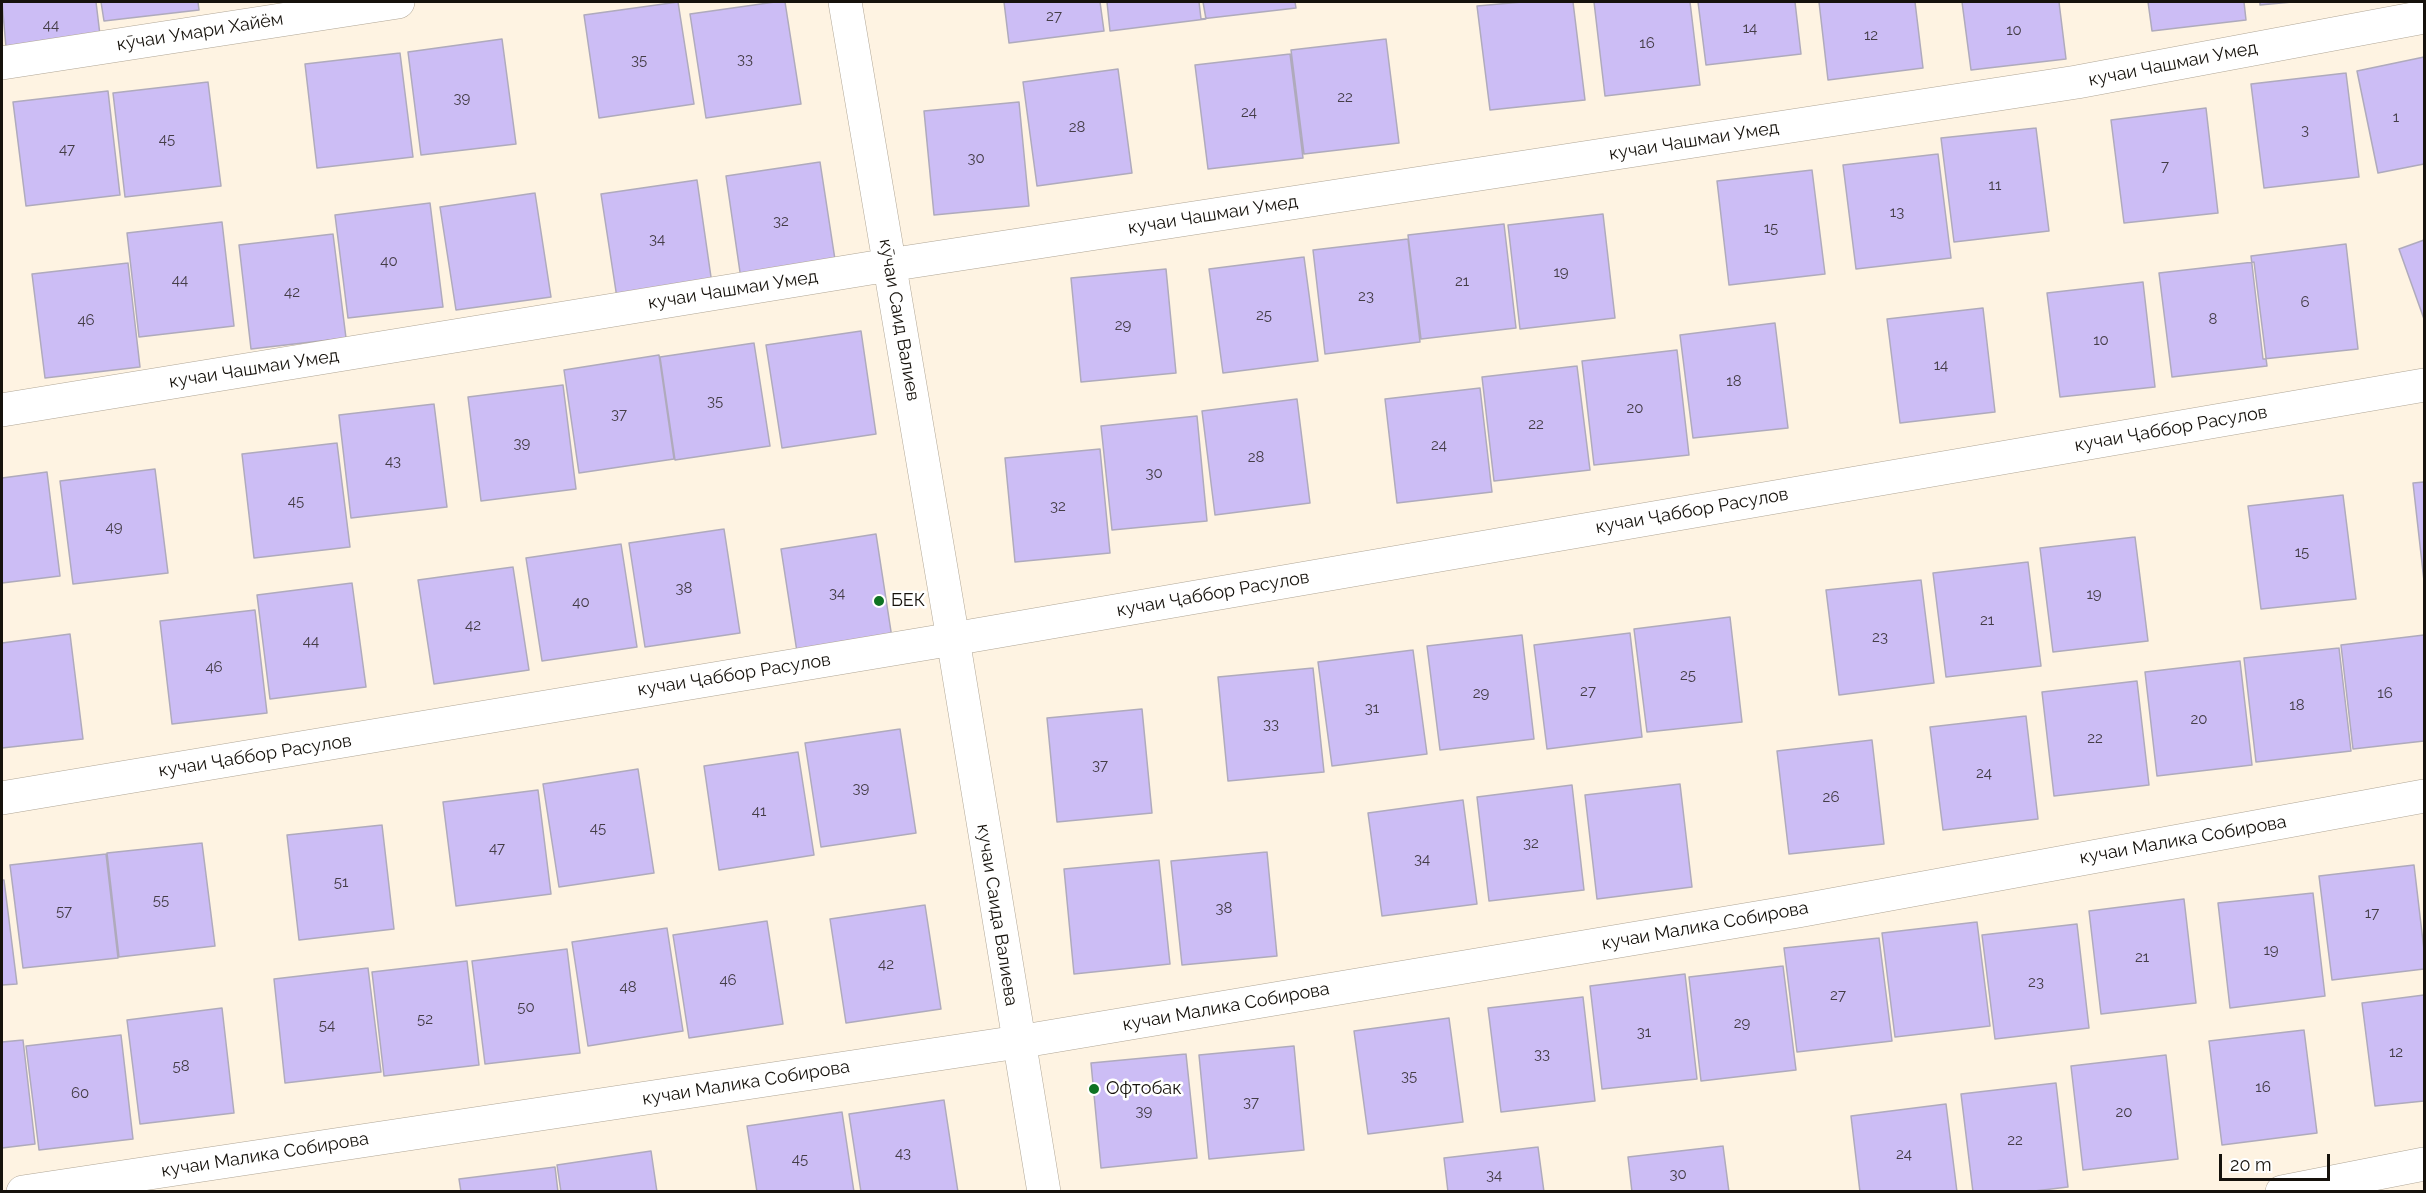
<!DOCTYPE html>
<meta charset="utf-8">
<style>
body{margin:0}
#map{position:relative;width:2426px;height:1193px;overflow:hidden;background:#fef3e2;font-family:Raleway,sans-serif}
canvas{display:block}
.frame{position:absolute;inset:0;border:3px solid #16120c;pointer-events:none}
.scale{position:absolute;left:2219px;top:1154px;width:111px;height:27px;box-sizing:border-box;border:3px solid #16120c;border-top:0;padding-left:8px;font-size:18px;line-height:21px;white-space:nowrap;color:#16120c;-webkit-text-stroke:4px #fff;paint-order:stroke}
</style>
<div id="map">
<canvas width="2426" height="1193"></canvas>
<div class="frame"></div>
<div class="scale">20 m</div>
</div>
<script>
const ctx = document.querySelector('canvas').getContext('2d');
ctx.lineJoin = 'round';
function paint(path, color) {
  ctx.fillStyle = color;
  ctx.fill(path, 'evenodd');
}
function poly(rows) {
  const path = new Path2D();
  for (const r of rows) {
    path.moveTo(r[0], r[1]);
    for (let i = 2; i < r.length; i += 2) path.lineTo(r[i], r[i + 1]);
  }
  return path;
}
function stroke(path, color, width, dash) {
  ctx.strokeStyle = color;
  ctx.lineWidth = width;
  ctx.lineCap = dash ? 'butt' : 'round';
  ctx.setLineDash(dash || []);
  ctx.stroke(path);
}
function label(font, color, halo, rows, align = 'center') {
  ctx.font = font + ' Raleway,sans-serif';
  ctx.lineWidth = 5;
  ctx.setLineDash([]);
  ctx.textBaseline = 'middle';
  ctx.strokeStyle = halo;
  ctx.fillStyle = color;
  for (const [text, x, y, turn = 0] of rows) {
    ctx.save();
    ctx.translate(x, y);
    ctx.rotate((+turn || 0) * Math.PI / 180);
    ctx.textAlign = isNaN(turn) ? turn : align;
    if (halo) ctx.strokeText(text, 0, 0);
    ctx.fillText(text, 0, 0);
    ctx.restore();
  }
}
const building = poly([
 [2,2,96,2,100,35,6,47,2,2],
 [101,2,198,2,199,10,104,21,101,2],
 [678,2,694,104,599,118,584,15,678,2],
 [775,2,785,2,801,104,706,118,690,14,775,2],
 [1004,2,1100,2,1104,31,1009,43,1004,2],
 [1107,2,1203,2,1206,19,1110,31,1107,2],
 [1199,2,1295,2,1296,8,1201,19,1199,2],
 [1522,2,1573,2,1585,100,1490,110,1477,6,1522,2],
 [1594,2,1690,2,1700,85,1605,96,1594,2],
 [1698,2,1795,2,1801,54,1706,65,1698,2],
 [1819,2,1915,2,1923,68,1828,80,1819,2],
 [1962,2,2059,2,2066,59,1971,70,1962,2],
 [2148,2,2244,2,2246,20,2152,31,2148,2],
 [2260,2,2292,2,2260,5,2260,2],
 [502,39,516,144,421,155,408,52,502,39],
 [1386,39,1399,143,1304,154,1291,50,1386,39],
 [400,53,413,157,317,168,305,64,400,53],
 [1290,54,1303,158,1208,169,1195,65,1290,54],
 [2424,57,2424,164,2378,173,2357,71,2424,57],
 [1118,69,1132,173,1037,186,1023,82,1118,69],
 [2346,73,2359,177,2264,188,2251,84,2346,73],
 [208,82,221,186,125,197,113,93,208,82],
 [108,91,120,195,26,206,13,102,108,91],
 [1019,102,1029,206,934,215,924,111,1019,102],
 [2206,108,2218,213,2124,223,2111,120,2206,108],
 [2036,128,2049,231,1954,242,1941,138,2036,128],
 [1938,154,1951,258,1856,269,1843,165,1938,154],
 [820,162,836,266,741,279,726,176,820,162],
 [1812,170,1825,274,1729,285,1717,181,1812,170],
 [697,180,712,284,617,298,601,194,697,180],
 [535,193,551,297,456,310,440,207,535,193],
 [430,203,443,307,348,318,335,215,430,203],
 [1603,214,1615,318,1520,329,1508,225,1603,214],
 [222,222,234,326,139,337,127,233,222,222],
 [1504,224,1516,328,1421,339,1408,235,1504,224],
 [333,234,346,338,251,349,239,245,333,234],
 [1408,239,1420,342,1325,354,1313,250,1408,239],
 [2424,240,2424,319,2399,249,2424,240],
 [2346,244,2358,349,2263,359,2251,256,2346,244],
 [1304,257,1318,361,1223,373,1209,269,1304,257],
 [2254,262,2267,366,2172,377,2159,273,2254,262],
 [128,263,140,367,45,378,32,274,128,263],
 [1166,269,1176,373,1081,382,1071,278,1166,269],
 [2143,282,2155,387,2060,397,2047,293,2143,282],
 [1983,308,1995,412,1900,423,1887,319,1983,308],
 [1775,323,1788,428,1693,438,1680,335,1775,323],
 [861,331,876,434,782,448,766,345,861,331],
 [754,343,770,446,675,460,660,357,754,343],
 [1677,350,1689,455,1594,465,1582,361,1677,350],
 [659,355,674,459,579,473,564,370,659,355],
 [1577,366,1590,470,1494,481,1482,377,1577,366],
 [563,385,576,489,481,501,468,397,563,385],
 [1480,388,1492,492,1397,503,1385,399,1480,388],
 [1297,399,1310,503,1215,515,1202,411,1297,399],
 [434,404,447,507,351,518,339,415,434,404],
 [1197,416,1207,521,1112,530,1101,426,1197,416],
 [337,443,350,547,254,558,242,454,337,443],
 [1100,449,1110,553,1015,562,1005,458,1100,449],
 [155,469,168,573,73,584,60,481,155,469],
 [47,472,60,576,2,583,2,478,47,472],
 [2424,482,2424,581,2413,483,2424,482],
 [2343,495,2356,599,2261,609,2248,506,2343,495],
 [724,529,740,633,645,647,629,543,724,529],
 [876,534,892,638,797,652,781,549,876,534],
 [2135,537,2148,641,2053,652,2040,548,2135,537],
 [621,544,637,647,542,661,526,558,621,544],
 [2028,562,2041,666,1946,677,1933,573,2028,562],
 [513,567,529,670,434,684,418,580,513,567],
 [1921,580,1934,683,1839,695,1826,590,1921,580],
 [352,583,366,687,270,699,257,595,352,583],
 [255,610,267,713,172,724,160,621,255,610],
 [1730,617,1742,722,1647,732,1634,629,1730,617],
 [1630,633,1642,737,1547,749,1534,645,1630,633],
 [70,634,83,739,2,748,2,643,70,634],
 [1522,635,1534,739,1440,750,1427,646,1522,635],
 [2424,635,2424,741,2353,749,2341,645,2424,635],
 [2339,648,2351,751,2256,762,2244,658,2339,648],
 [1413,650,1427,754,1332,766,1318,662,1413,650],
 [2240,661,2252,765,2157,776,2145,672,2240,661],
 [1313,668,1324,772,1228,781,1218,677,1313,668],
 [2137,681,2149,785,2054,796,2042,692,2137,681],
 [1142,709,1152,813,1057,822,1047,718,1142,709],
 [2026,716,2038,819,1943,830,1930,727,2026,716],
 [900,729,916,833,821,847,805,743,900,729],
 [1872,740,1884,844,1789,854,1777,751,1872,740],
 [798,752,814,855,719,870,704,766,798,752],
 [638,769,654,873,559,887,543,784,638,769],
 [1680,784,1692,887,1597,899,1585,795,1680,784],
 [1572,785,1584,890,1489,901,1477,797,1572,785],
 [538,790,551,894,456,906,443,802,538,790],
 [1463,800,1477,904,1382,916,1368,813,1463,800],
 [382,825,394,929,299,940,287,835,382,825],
 [202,843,215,946,119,957,107,853,202,843],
 [1267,852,1277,956,1182,965,1171,861,1267,852],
 [106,854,118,958,23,968,10,865,106,854],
 [1159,860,1170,964,1074,974,1064,869,1159,860],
 [2414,865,2424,950,2424,969,2332,980,2319,876,2414,865],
 [2,880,4,880,17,984,2,985,2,880],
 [2313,893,2325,996,2230,1008,2218,903,2313,893],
 [2184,899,2196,1003,2101,1014,2089,911,2184,899],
 [925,905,941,1009,846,1023,830,919,925,905],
 [767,921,783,1024,689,1038,673,935,767,921],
 [1977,922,1990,1026,1895,1037,1882,933,1977,922],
 [2077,924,2089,1028,1995,1039,1982,935,2077,924],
 [667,928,683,1031,588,1046,572,942,667,928],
 [1879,938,1892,1041,1797,1052,1784,948,1879,938],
 [567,949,580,1053,485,1064,472,961,567,949],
 [467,961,479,1065,384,1076,372,972,467,961],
 [1783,966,1796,1070,1701,1081,1689,977,1783,966],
 [368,968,381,1072,285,1083,274,979,368,968],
 [1685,974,1697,1079,1602,1089,1590,986,1685,974],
 [2424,995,2424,1101,2375,1106,2362,1003,2424,995],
 [1583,997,1595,1101,1501,1112,1488,1008,1583,997],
 [222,1008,234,1113,140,1124,127,1020,222,1008],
 [1449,1018,1463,1122,1368,1134,1354,1031,1449,1018],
 [2304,1030,2317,1133,2222,1145,2209,1041,2304,1030],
 [121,1035,133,1139,39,1150,26,1046,121,1035],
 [23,1040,35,1144,2,1148,2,1042,23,1040],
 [1294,1046,1304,1150,1209,1159,1199,1055,1294,1046],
 [1186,1054,1197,1158,1101,1168,1091,1063,1186,1054],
 [2166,1055,2178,1159,2083,1170,2071,1066,2166,1055],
 [2056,1083,2068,1187,2026,1192,1973,1192,1961,1094,2056,1083],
 [944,1100,958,1192,861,1192,849,1114,944,1100],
 [1946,1104,1957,1192,1860,1192,1851,1116,1946,1104],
 [842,1112,854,1192,757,1192,747,1126,842,1112],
 [1723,1146,1729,1192,1632,1192,1628,1157,1723,1146],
 [1538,1147,1544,1192,1448,1192,1444,1158,1538,1147],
 [651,1151,657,1192,561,1192,557,1165,651,1151],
 [555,1167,558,1192,461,1192,459,1179,555,1167]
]);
paint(building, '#ccbdf5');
stroke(building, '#afaabc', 1.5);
const minor = poly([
 [845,2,953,639,2424,385],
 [2,63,398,2],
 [2,410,889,265,2077,82,2424,17],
 [23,1192,1018,1042,1798,911,2424,796],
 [2282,1192,2424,1164]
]);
const tertiary = poly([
 [2,798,953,639,1044,1192]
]);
stroke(minor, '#b0a696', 34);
stroke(tertiary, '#b0a696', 34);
stroke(minor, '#fff', 33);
stroke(tertiary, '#fff', 33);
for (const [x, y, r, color] of [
 [879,601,6,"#0e7222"],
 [1094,1089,6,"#0e7222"]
]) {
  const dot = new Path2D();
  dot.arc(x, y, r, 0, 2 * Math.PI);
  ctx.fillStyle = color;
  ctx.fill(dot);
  stroke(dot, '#fff', 2);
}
label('15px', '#443d46', null, [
 ["27",1054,16],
 ["44",51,25],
 ["14",1750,28],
 ["10",2014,30],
 ["12",1871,35],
 ["16",1647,43],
 ["33",745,59],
 ["35",639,60],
 ["22",1345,97],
 ["39",462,98],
 ["24",1249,112],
 ["1",2396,117],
 ["28",1077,127],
 ["3",2305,130],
 ["45",167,139],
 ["47",67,149],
 ["30",976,158],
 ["7",2165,166],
 ["11",1995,185],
 ["13",1897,212],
 ["32",781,221],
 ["15",1771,228],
 ["34",657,239],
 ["40",389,261],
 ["19",1561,272],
 ["44",180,280],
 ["21",1462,281],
 ["42",292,292],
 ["23",1366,296],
 ["6",2305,302],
 ["25",1264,315],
 ["8",2213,319],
 ["46",86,320],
 ["29",1123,325],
 ["10",2101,340],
 ["14",1941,365],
 ["18",1734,381],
 ["35",715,401],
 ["20",1635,408],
 ["37",619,414],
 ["22",1536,424],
 ["39",522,443],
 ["24",1439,445],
 ["28",1256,457],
 ["43",393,461],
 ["30",1154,473],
 ["45",296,501],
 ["32",1058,506],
 ["49",114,527],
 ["15",2302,552],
 ["38",684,588],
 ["34",837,593],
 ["19",2094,594],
 ["40",581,602],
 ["21",1987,620],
 ["42",473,625],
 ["23",1880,637],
 ["44",311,641],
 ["46",214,667],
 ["25",1688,675],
 ["27",1588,691],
 ["29",1481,693],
 ["16",2385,693],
 ["18",2297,705],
 ["31",1372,708],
 ["20",2199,719],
 ["33",1271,724],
 ["22",2095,738],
 ["37",1100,765],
 ["24",1984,773],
 ["39",861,788],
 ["26",1831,797],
 ["41",759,811],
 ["45",598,828],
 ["32",1531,843],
 ["47",497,848],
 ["34",1422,859],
 ["51",341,882],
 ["55",161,900],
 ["38",1224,908],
 ["57",64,911],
 ["17",2372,913],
 ["19",2271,950],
 ["21",2142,957],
 ["42",886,964],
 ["46",728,980],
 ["23",2036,982],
 ["48",628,987],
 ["27",1838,995],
 ["50",526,1007],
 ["52",425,1019],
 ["29",1742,1023],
 ["54",327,1025],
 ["31",1644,1032],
 ["12",2396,1052],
 ["33",1542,1054],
 ["58",181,1066],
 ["35",1409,1076],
 ["16",2263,1087],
 ["60",80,1093],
 ["37",1251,1102],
 ["39",1144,1111],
 ["20",2124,1112],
 ["22",2015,1140],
 ["43",903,1153],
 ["24",1904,1154],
 ["45",800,1159],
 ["30",1678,1174],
 ["34",1494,1175]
]);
label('18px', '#16120c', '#fff', [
 ["кӯчаи Умари Хайём",200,32,-9],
 ["кучаи Чашмаи Умед",2173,64,-11],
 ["кучаи Чашмаи Умед",1694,141,-9],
 ["кучаи Чашмаи Умед",1213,215,-9],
 ["кучаи Чашмаи Умед",733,290,-9],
 ["кӯчаи Саид Валиев",899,320,80],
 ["кучаи Чашмаи Умед",254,369,-9],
 ["кучаи Ҷаббор Расулов",2171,429,-10],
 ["кучаи Ҷаббор Расулов",1692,511,-10],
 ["кучаи Ҷаббор Расулов",1213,594,-10],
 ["кучаи Ҷаббор Расулов",734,675,-9],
 ["кучаи Ҷаббор Расулов",255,756,-9],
 ["кучаи Малика Собирова",2183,840,-10],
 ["кучаи Саида Валиева",997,915,81],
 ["кучаи Малика Собирова",1705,926,-10],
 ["кучаи Малика Собирова",1226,1007,-10],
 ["кучаи Малика Собирова",746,1083,-9],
 ["кучаи Малика Собирова",265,1155,-9]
]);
label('18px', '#16120c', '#fff', [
 ["БЕК",891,601],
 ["Офтобак",1106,1089]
], 'left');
</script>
